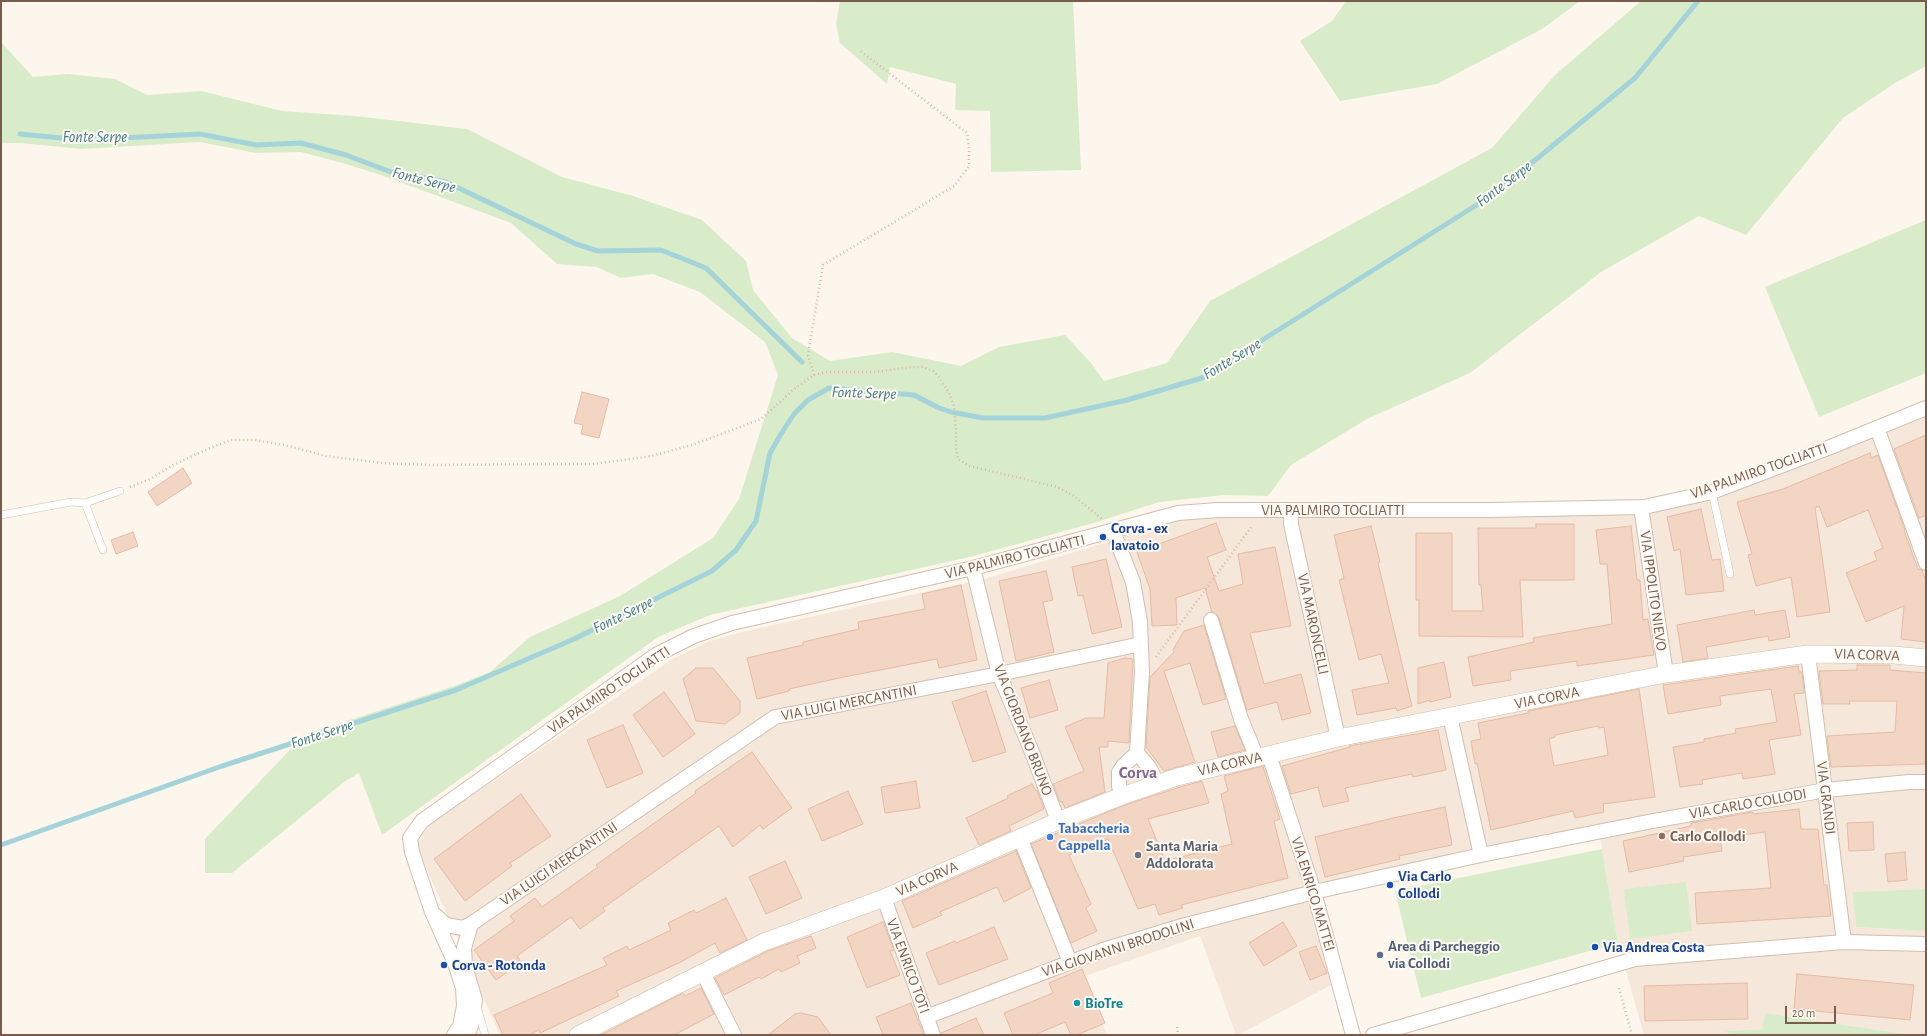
<!DOCTYPE html>
<style>
body{margin:0}
#map{position:relative;width:1927px;height:1036px;overflow:hidden;background:#fdf6ec;font-family:"Alegreya Sans",sans-serif}
canvas{display:block}
.frame{position:absolute;inset:0;border:2px solid #7a5c4d;pointer-events:none}
.scale{position:absolute;left:1785px;top:1006px;width:51px;height:18px;box-sizing:border-box;border:2px solid #7a5c4d;border-top:0;padding-left:5px;font-size:12px;line-height:14px;white-space:nowrap;color:#7a5c4d;-webkit-text-stroke:3px #fffaf3;paint-order:stroke}
</style>
<div id="map">
<canvas width="1927" height="1036"></canvas>
<div class="frame"></div>
<div class="scale">20 m</div>
</div>
<script>
const ctx = document.querySelector('canvas').getContext('2d');
ctx.lineJoin = 'round';
function paint(path, color) {
  ctx.fillStyle = color;
  ctx.fill(path, 'evenodd');
}
function poly(rows) {
  const path = new Path2D();
  for (const r of rows) {
    path.moveTo(r[0], r[1]);
    for (let i = 2; i < r.length; i += 2) path.lineTo(r[i], r[i + 1]);
  }
  return path;
}
function stroke(path, color, width, dash) {
  ctx.strokeStyle = color;
  ctx.lineWidth = width;
  ctx.lineCap = dash ? 'butt' : 'round';
  ctx.setLineDash(dash || []);
  ctx.stroke(path);
}
function label(font, color, halo, rows, align = 'center') {
  ctx.font = font + ' "Alegreya Sans",sans-serif';
  ctx.lineWidth = 4;
  ctx.setLineDash([]);
  ctx.textBaseline = 'middle';
  ctx.strokeStyle = halo;
  ctx.fillStyle = color;
  for (const [text, x, y, turn = 0] of rows) {
    ctx.save();
    ctx.translate(x, y);
    ctx.rotate((+turn || 0) * Math.PI / 180);
    ctx.textAlign = isNaN(turn) ? turn : align;
    if (halo) ctx.strokeText(text, 0, 0);
    ctx.fillText(text, 0, 0);
    ctx.restore();
  }
}
paint(poly([
 [1926,415,1926,889,1852,892,1856,927,1926,931,1926,1035,1912,1035,1765,1013,1762,1029,1726,1031,1732,1035,1644,1035,1618,943,1598,825,1305,886,1331,985,1238,1035,1236,1035,1200,936,1085,976,1107,1035,500,1035,420,854,418,841,430,824,674,658,710,641,746,631,984,579,1178,521,1212,516,1629,513]
]), '#f5e8da');
paint(poly([
 [840,1,1073,1,1081,170,991,172,990,111,955,110,956,84,890,67,887,84,840,43,836,24],
 [1346,1,1580,1,1542,29,1437,84,1340,101,1300,41,1332,21],
 [1641,1,1926,1,1926,66,1895,83,1843,118,1746,235,1699,216,1601,272,1470,373,1367,419,1291,465,1268,496,1224,495,1159,502,1097,522,974,556,710,615,658,637,382,835,359,773,344,782,232,873,205,873,205,839,304,735,457,685,490,672,530,637,620,596,713,538,739,499,778,375,765,342,700,292,653,274,621,278,597,267,557,264,511,223,381,175,346,164,301,152,256,153,200,142,82,149,20,143,1,143,1,42,33,77,68,74,115,79,147,95,201,91,282,111,355,116,467,129,562,177,633,196,702,220,746,261,753,290,792,338,830,361,892,352,961,366,999,347,1065,335,1091,363,1104,381,1167,363,1210,301,1492,148,1555,75],
 [1926,220,1926,373,1819,417,1765,287],
 [1602,849,1618,943,1421,998,1395,891],
 [1686,882,1692,931,1630,939,1624,889],
 [1926,889,1926,931,1856,927,1852,892],
 [1765,1013,1912,1035,1732,1035,1725,1031,1762,1029]
]), '#d8ecc9');
stroke(poly([
 [20,134,82,140,200,134,256,145,301,143,346,155,399,175,422,177,446,182,576,244,598,251,661,250,706,268,802,362],
 [1,845,222,766,456,690,574,639,712,571,736,550,756,521,770,453,781,434,794,414,808,400,829,388,914,395,939,408,951,412,983,418,1045,418,1127,400,1202,378,1494,194,1635,78,1698,1]
]), '#a5d3da', 5);
const building = poly([
 [582,392,609,399,599,438,581,434,583,425,574,423,582,392],
 [1926,435,1926,515,1919,518,1894,449,1926,435],
 [1870,453,1871,458,1878,455,1905,530,1904,530,1918,569,1922,570,1926,581,1926,642,1901,639,1904,606,1866,622,1846,573,1877,560,1874,552,1883,548,1868,510,1827,527,1819,506,1815,508,1830,612,1797,617,1791,577,1756,586,1748,555,1752,554,1737,502,1783,489,1870,453],
 [183,468,192,483,157,506,148,492,183,468],
 [1701,509,1712,560,1720,559,1724,591,1686,595,1680,549,1674,551,1667,517,1701,509],
 [1216,523,1226,550,1207,557,1219,591,1243,584,1238,554,1275,547,1291,626,1250,633,1264,684,1301,674,1311,713,1282,720,1277,702,1247,710,1219,618,1216,614,1212,612,1205,588,1176,598,1177,625,1152,626,1150,589,1137,552,1216,523],
 [1536,524,1574,524,1574,580,1520,580,1523,637,1419,636,1419,600,1416,600,1416,533,1452,533,1452,611,1483,611,1481,585,1479,585,1478,528,1536,528,1536,524],
 [1371,526,1380,562,1378,563,1412,706,1397,711,1396,708,1357,715,1352,690,1389,683,1381,654,1359,660,1339,580,1344,578,1334,535,1371,526],
 [1631,526,1637,580,1640,580,1643,620,1648,619,1654,655,1577,666,1577,661,1510,671,1511,680,1473,686,1468,657,1534,642,1533,638,1612,624,1607,564,1600,564,1596,530,1631,526],
 [133,532,138,546,116,554,111,540,133,532],
 [1106,559,1122,627,1092,634,1083,595,1078,596,1072,567,1106,559],
 [1046,571,1053,600,1043,602,1054,652,1016,661,999,581,1046,571],
 [961,585,977,660,939,668,937,659,844,677,789,689,789,691,757,699,747,658,803,645,803,642,859,629,858,622,925,609,922,594,961,585],
 [1754,610,1755,615,1785,610,1790,637,1769,641,1768,636,1706,647,1708,658,1683,662,1677,625,1754,610],
 [1204,625,1226,699,1203,705,1190,663,1164,671,1195,762,1164,771,1146,747,1150,677,1174,652,1173,650,1184,631,1204,625],
 [1125,658,1133,659,1129,743,1108,741,1108,747,1099,747,1105,792,1065,808,1062,801,1060,802,1053,784,1084,771,1065,727,1086,718,1104,718,1108,663,1125,658],
 [1444,662,1451,697,1430,702,1430,700,1418,704,1418,668,1444,662],
 [1857,665,1890,665,1890,670,1926,673,1926,764,1831,767,1827,736,1895,732,1897,701,1849,701,1850,704,1823,704,1819,671,1857,670,1857,665],
 [1798,666,1799,672,1802,672,1804,693,1794,694,1801,735,1769,740,1775,774,1743,779,1742,773,1702,780,1703,784,1680,787,1673,747,1704,742,1704,739,1736,733,1735,729,1777,722,1771,689,1720,696,1721,705,1668,714,1663,685,1798,666],
 [696,668,713,668,740,701,740,713,725,724,696,721,683,679,696,668],
 [1049,680,1058,710,1030,718,1021,688,1049,680],
 [1639,689,1655,797,1603,804,1604,812,1575,818,1573,811,1491,830,1477,763,1475,764,1471,741,1481,739,1478,723,1528,713,1528,711,1639,689],
 [1598,726,1599,728,1604,727,1608,755,1554,766,1549,739,1555,737,1555,735,1598,726],
 [986,691,1006,752,973,762,952,702,986,691],
 [664,692,695,734,663,757,633,715,664,692],
 [623,725,643,773,607,788,587,740,623,725],
 [1235,726,1245,750,1218,757,1211,732,1235,726],
 [1438,730,1446,770,1413,777,1412,774,1345,788,1349,801,1323,807,1318,787,1291,794,1282,766,1350,747,1349,746,1438,730],
 [752,752,792,808,763,829,760,825,733,847,719,826,603,908,605,911,580,929,571,917,517,956,521,962,496,980,474,950,514,921,510,916,535,898,542,907,598,867,596,865,696,793,695,791,752,752],
 [1263,766,1280,819,1274,821,1288,878,1181,905,1183,908,1159,915,1155,904,1138,909,1108,839,1069,855,1091,904,1086,908,1097,931,1071,943,1031,844,1125,805,1180,787,1202,781,1209,803,1148,819,1165,861,1232,844,1221,794,1228,791,1224,776,1263,766],
 [916,781,920,808,885,813,881,787,916,781],
 [1032,784,1036,791,1037,790,1044,809,1009,826,1011,831,979,845,966,818,1008,798,1007,796,1032,784],
 [848,791,863,824,822,841,808,809,848,791],
 [521,794,551,836,510,863,512,866,465,901,434,859,521,794],
 [1445,807,1452,845,1399,856,1400,859,1325,877,1315,837,1393,818,1445,807],
 [1799,809,1801,829,1818,829,1824,885,1827,885,1831,916,1697,924,1695,893,1771,888,1765,832,1720,838,1722,851,1683,857,1684,861,1629,872,1623,841,1691,826,1691,823,1753,812,1753,814,1799,809],
 [1873,822,1874,850,1849,851,1847,823,1873,822],
 [1016,851,1031,888,1004,902,997,887,940,912,942,915,913,928,902,901,1016,851],
 [1905,852,1907,880,1888,882,1885,854,1905,852],
 [785,861,802,898,766,914,749,877,785,861],
 [726,898,747,940,720,953,715,943,679,963,616,991,619,996,540,1033,539,1030,529,1035,503,1035,494,1015,607,965,603,958,627,946,629,950,671,930,668,923,694,910,696,913,726,898],
 [883,922,894,950,890,951,900,975,867,988,847,937,883,922],
 [1283,922,1297,946,1264,966,1249,943,1283,922],
 [994,927,1008,959,939,985,926,953,955,941,956,943,994,927],
 [811,936,816,948,797,956,800,963,781,972,779,969,761,979,759,977,724,995,715,978,768,951,811,936],
 [1316,946,1327,973,1310,980,1299,952,1316,946],
 [1082,969,1105,1023,1077,1035,1071,1035,1065,1022,1034,1035,1013,1035,1004,1013,1053,993,1049,983,1082,969],
 [1797,974,1914,985,1910,1020,1794,1009,1797,974],
 [1747,983,1748,1019,1645,1021,1644,986,1747,983],
 [701,988,714,1014,674,1035,601,1035,683,993,685,996,701,988],
 [911,1003,924,1035,883,1035,876,1017,911,1003],
 [801,1013,818,1017,831,1035,768,1035,795,1014,801,1013],
 [976,1018,984,1035,941,1035,941,1033,976,1018]
]);
paint(building, '#f3d5c3');
stroke(building, '#e6bba3', 1);
const service = poly([
 [1712,492,1730,574],
 [85,503,120,491],
 [1,515,71,502,85,503,103,550],
 [477,1006,485,1035]
]);
const minor = poly([
 [1877,428,1926,563],
 [1641,507,1666,674],
 [1291,510,1291,524,1338,738],
 [1113,531,1133,582,1140,622,1142,672,1137,753],
 [973,568,999,674,1032,752,1058,821],
 [1211,620,1241,719,1257,758],
 [1808,654,1844,942],
 [1450,716,1481,855],
 [1137,753,1149,767,1157,783],
 [1269,755,1314,892,1353,1035],
 [1122,796,1119,786,1119,772,1124,765,1137,753],
 [1020,838,1070,962],
 [884,898,933,1035],
 [435,915,446,925,463,928,471,924,775,717,999,674,1141,644],
 [703,973,734,1035],
 [926,1017,1103,950,1182,926,1314,892,1481,855,1653,821,1826,790,1909,782,1926,782],
 [454,1035,460,1026,464,1006,463,988,455,963,432,912,412,852,410,838,422,821,656,655,694,636,732,623,973,568,1178,513,1218,510,1489,510,1644,507,1712,492,1828,448,1926,408],
 [467,1035,471,1026,475,1000,465,966,464,948,471,924],
 [1373,1035,1635,959,1844,942,1926,944]
]);
const tertiary = poly([
 [578,1035,764,942,884,898,1058,821,1122,796,1177,777,1338,738,1666,674,1808,654,1894,655,1926,658]
]);
stroke(service, '#d1beb0', 8);
stroke(minor, '#d1beb0', 16);
stroke(tertiary, '#d1beb0', 18);
stroke(poly([
 [814,375,808,355,823,265,954,186,969,166,969,148,967,133,859,50],
 [130,487,150,479,173,465,210,448,231,440,255,440,284,445,326,456,383,463,431,465,593,464,652,456,692,445,761,419,794,389,814,375,826,372,875,372,911,367,923,367,933,371,939,377,949,393,954,406,956,429,956,450,958,459,970,466,1057,487,1074,496,1102,519],
 [1156,657,1252,526],
 [1619,988,1632,1035],
 [1177,1027,1178,1035]
]), '#d9b8a5', 2.5, [1, 3]);
stroke(service, '#fff', 7);
stroke(minor, '#fff', 14);
stroke(tertiary, '#fff', 17);
for (const [x, y, r, color] of [
 [1103,537,4,"#1a4fb4"],
 [1662,836,4,"#8d6e63"],
 [1050,837,4,"#3f7fe0"],
 [1138,855,4,"#6b7280"],
 [1390,885,4,"#1a4fb4"],
 [1595,947,4,"#1a4fb4"],
 [1380,955,4,"#5c6f8a"],
 [444,965,4,"#1a4fb4"],
 [1077,1003,4,"#0f9aa8"]
]) {
  const dot = new Path2D();
  dot.arc(x, y, r, 0, 2 * Math.PI);
  ctx.fillStyle = color;
  ctx.fill(dot);
  stroke(dot, '#fffaf3', 1.5);
}
label('15px', '#7a5c4d', '#fffaf3', [
 ["VIA PALMIRO TOGLIATTI",1759,471,-19],
 ["VIA PALMIRO TOGLIATTI",1333,510],
 ["VIA PALMIRO TOGLIATTI",1015,557,-14],
 ["VIA IPPOLITO NIEVO",1653,591,82],
 ["VIA MARONCELLI",1313,624,78],
 ["VIA CORVA",1867,655,2],
 ["VIA PALMIRO TOGLIATTI",609,690,-34],
 ["VIA CORVA",1547,698,-11],
 ["VIA LUIGI MERCANTINI",849,703,-11],
 ["VIA GIORDANO BRUNO",1023,730,69],
 ["VIA CORVA",1230,764,-13],
 ["VIA GRANDI",1826,798,83],
 ["VIA CARLO COLLODI",1748,804,-10],
 ["VIA LUIGI MERCANTINI",559,864,-34],
 ["VIA CORVA",927,879,-24],
 ["VIA ENRICO MATTEI",1313,894,73],
 ["VIA GIOVANNI BRODOLINI",1118,948,-18],
 ["VIA ENRICO TOTI",908,966,70]
]);
label('bold 15px', '#164399', '#fffaf3', [
 ["Corva - ex",1111,528],
 ["lavatoio",1111,545],
 ["Via Carlo",1398,876],
 ["Collodi",1398,893],
 ["Via Andrea Costa",1603,947],
 ["Corva - Rotonda",452,965]
], 'left');
label('bold 15px', '#366cbe', '#fffaf3', [
 ["Tabaccheria",1058,828],
 ["Cappella",1058,845]
], 'left');
label('bold 15px', '#785e54', '#fffaf3', [
 ["Carlo Collodi",1670,836]
], 'left');
label('bold 15px', '#5b616d', '#fffaf3', [
 ["Santa Maria",1146,846],
 ["Addolorata",1146,863]
], 'left');
label('bold 15px', '#4e5e75', '#fffaf3', [
 ["Area di Parcheggio",1388,946],
 ["via Collodi",1388,963]
], 'left');
label('bold 15px', '#0d838f', '#fffaf3', [
 ["BioTre",1085,1003]
], 'left');
label('italic 16px', '#437c86', '#fffaf3', [
 ["Fonte Serpe",95,137],
 ["Fonte Serpe",424,180,14],
 ["Fonte Serpe",1504,184,-37],
 ["Fonte Serpe",1232,359,-31],
 ["Fonte Serpe",864,393,2],
 ["Fonte Serpe",623,615,-26],
 ["Fonte Serpe",322,734,-18]
]);
label('bold 17px', '#846695', '#fffaf3', [
 ["Corva",1138,773]
]);
</script>
